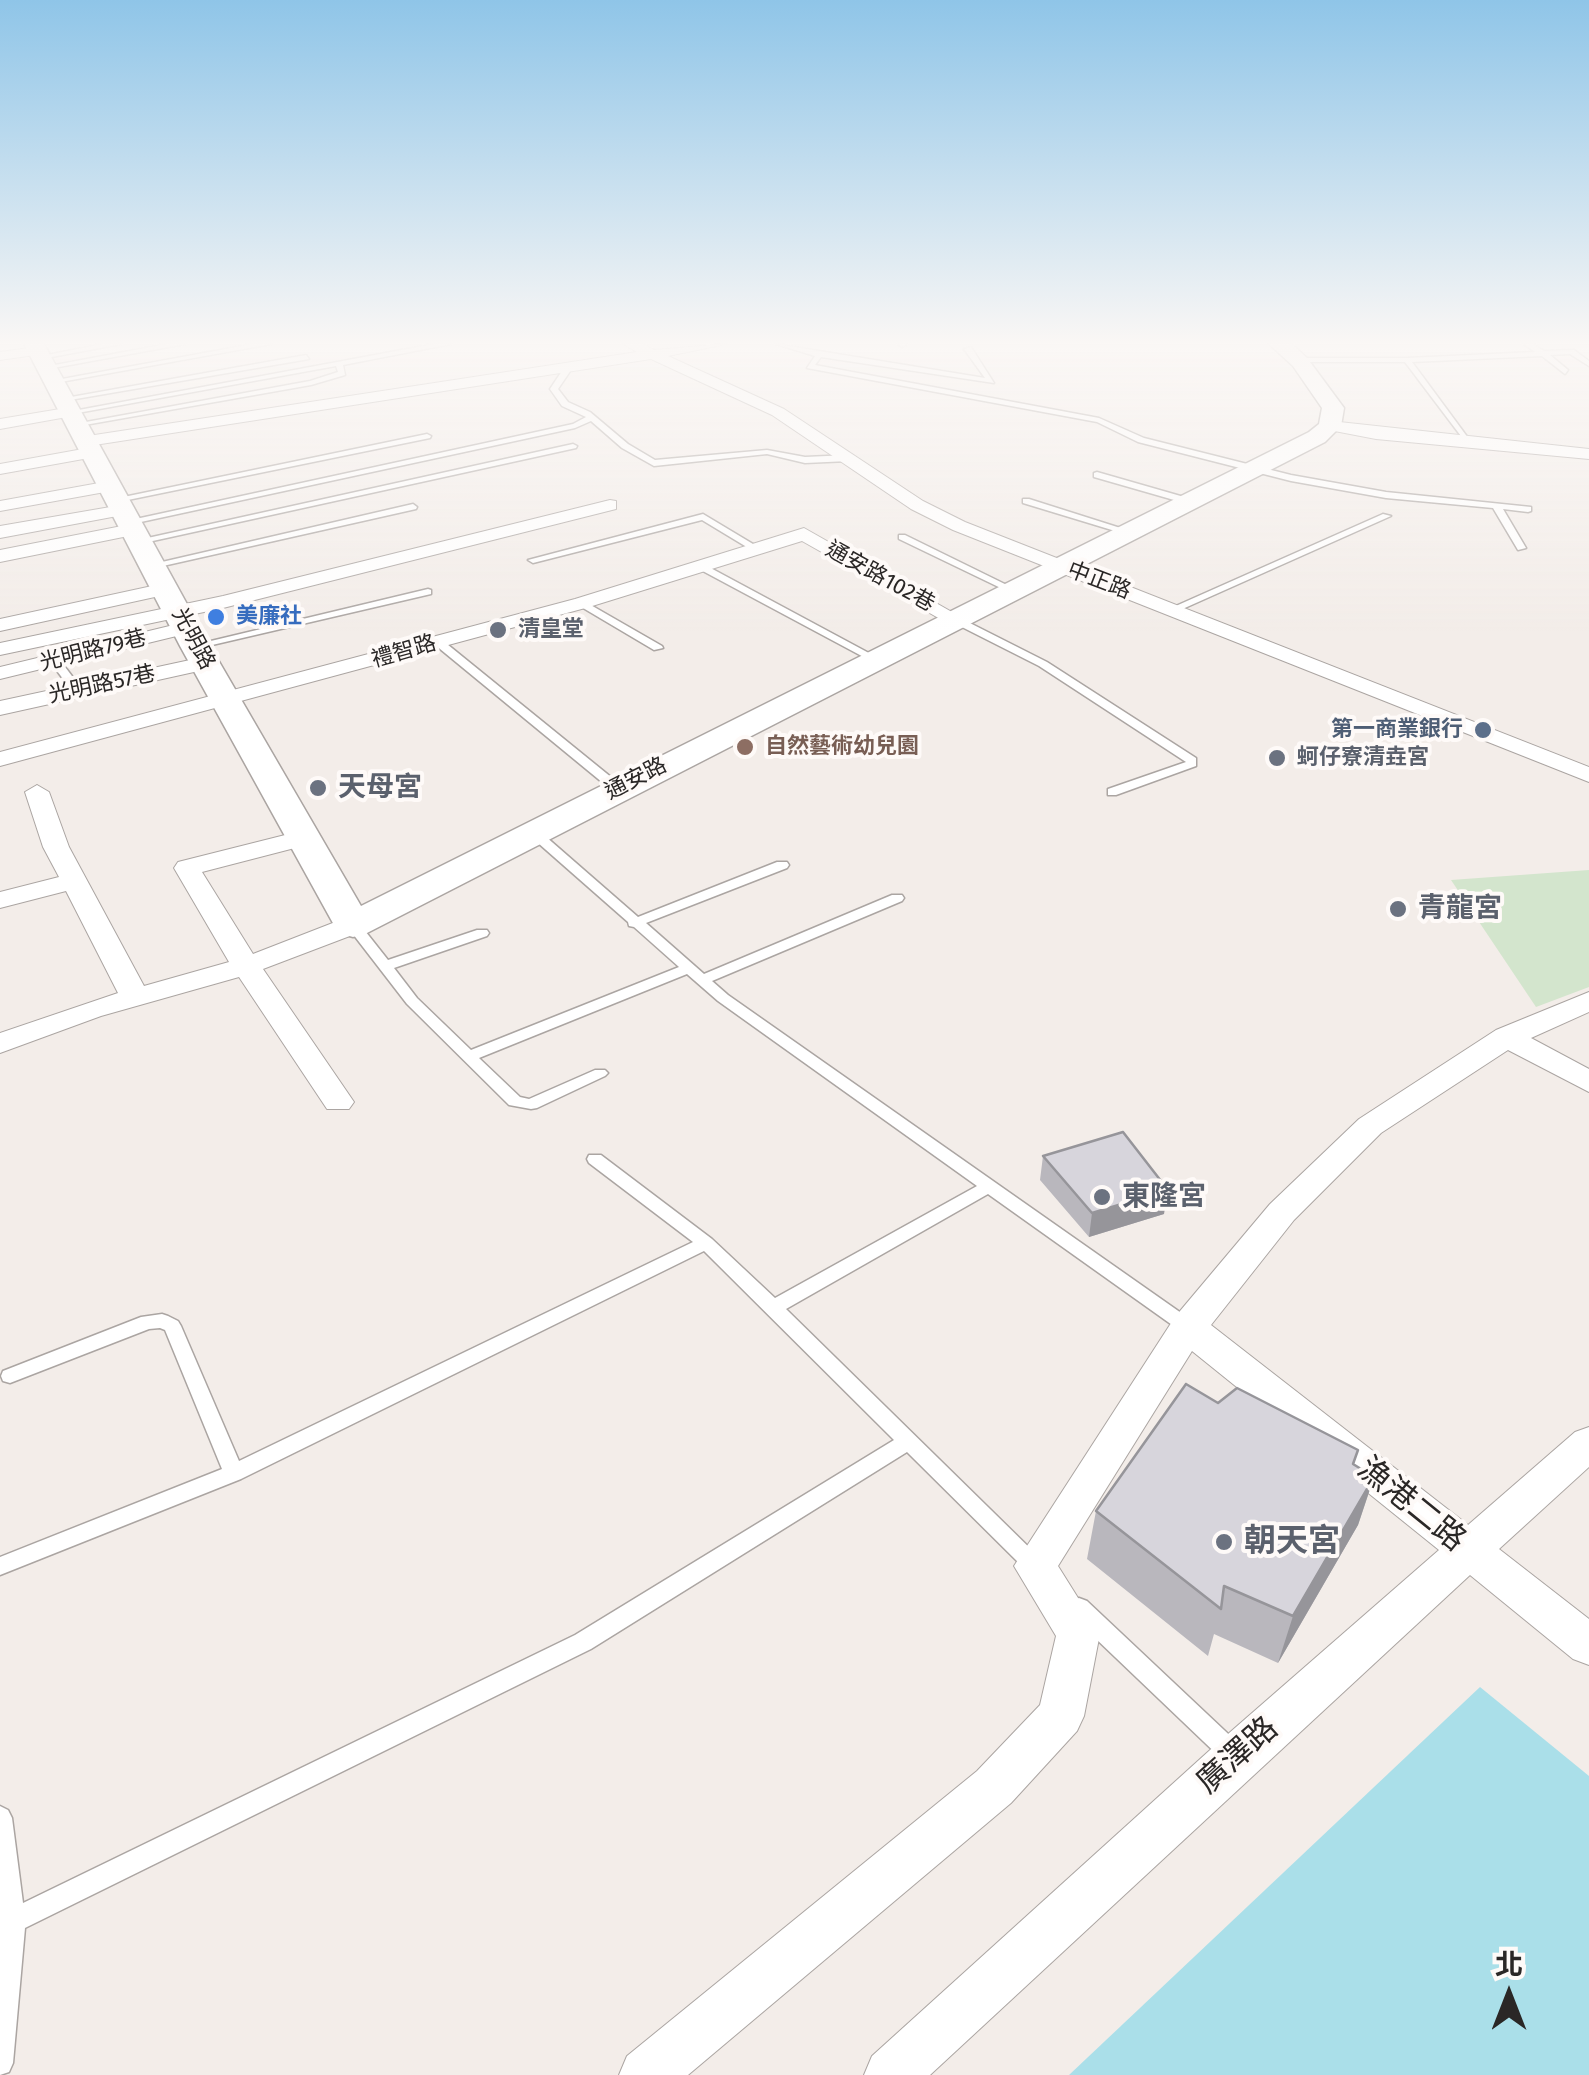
<!DOCTYPE html>
<meta charset="utf-8">
<style>
body{margin:0}
#map{position:relative;width:1589px;height:2075px;overflow:hidden;background:#f3ede9;font-family:"Fira Sans","Noto Sans TC",sans-serif}
canvas{display:block}
.north{position:absolute;left:1459px;top:1945px;width:100px;height:100px;-webkit-text-stroke:8px #fefaf8;paint-order:stroke;rotate:0deg;font-size:28px;font-weight:700;line-height:40px;text-align:center;color:#2a2726}
.north::after{content:'';display:block;margin:auto;width:35px;height:45px;background:#2a2726;clip-path:polygon(50% 0,100% 100%,50% 72%,0 100%)}
</style>
<div id="map">
<canvas width="1589" height="2075"></canvas>
<div class="north">北</div>
</div>
<script>
const ctx = document.querySelector('canvas').getContext('2d');
ctx.lineJoin = 'round';
function paint(path, color) {
  ctx.fillStyle = color;
  ctx.fill(path, 'evenodd');
}
function poly(rows) {
  const path = new Path2D();
  for (const r of rows) {
    path.moveTo(r[0], r[1]);
    for (let i = 2; i < r.length; i += 2) path.lineTo(r[i], r[i + 1]);
  }
  return path;
}
function stroke(path, color, width, dash) {
  ctx.strokeStyle = color;
  ctx.lineWidth = width;
  ctx.lineCap = dash ? 'butt' : 'round';
  ctx.setLineDash(dash || []);
  ctx.stroke(path);
}
function label(font, color, halo, rows, align = 'center') {
  ctx.font = font + ' "Fira Sans","Noto Sans TC",sans-serif';
  ctx.lineWidth = 8;
  ctx.setLineDash([]);
  ctx.textBaseline = 'middle';
  ctx.strokeStyle = halo;
  ctx.fillStyle = color;
  for (const [text, x, y, turn = 0] of rows) {
    ctx.save();
    ctx.translate(x, y);
    ctx.rotate((+turn || 0) * Math.PI / 180);
    ctx.textAlign = isNaN(turn) ? turn : align;
    if (halo) ctx.strokeText(text, 0, 0);
    ctx.fillText(text, 0, 0);
    ctx.restore();
  }
}
paint(poly([
 [1589,870,1589,987,1536,1007,1451,880]
]), '#d3e5cd');
paint(poly([
 [1480,1687,1589,1776,1589,2075,1069,2075]
]), '#aadfe9');
const lane = poly([
 [103,344,121,344,41,359,37,357,103,344],
 [167,344,185,344,48,369,44,367,167,344],
 [253,344,271,344,55,383,51,381,253,344],
 [434,344,451,344,343,365,345,375,311,385,79,426,75,424,310,381,338,372,336,366,72,414,68,412,434,344],
 [776,344,985,378,964,349,971,347,994,383,821,357,815,365,1099,418,1144,438,1291,475,1386,492,1531,507,1531,511,1528,512,1503,509,1526,548,1518,550,1493,508,1386,498,1291,481,1138,442,1097,422,807,368,815,356,776,344],
 [898,344,906,344,906,345,902,347,898,344],
 [1524,344,1533,344,1544,351,1574,350,1589,361,1589,366,1570,354,1550,355,1568,370,1565,374,1542,356,1412,362,1471,442,1467,444,1405,362,1298,362,1294,360,1298,358,1407,358,1535,352,1524,344],
 [306,355,309,359,64,401,60,399,306,355],
 [566,365,573,367,558,389,568,402,590,412,628,444,655,460,767,450,805,457,849,455,853,458,849,461,805,463,767,454,654,466,622,448,591,421,575,428,127,525,122,522,573,424,586,417,562,406,550,389,566,365],
 [427,434,431,436,430,438,118,502,114,499,427,434],
 [573,444,577,446,576,448,139,544,134,541,573,444],
 [1097,472,1191,499,1192,501,1188,504,1094,477,1094,473,1097,472],
 [1023,499,1029,499,1133,532,1125,534,1023,503,1023,499],
 [413,504,417,507,416,509,154,568,149,565,413,504],
 [703,514,758,547,750,549,702,520,533,563,528,560,703,514],
 [1383,514,1391,516,1178,611,1169,609,1383,514],
 [899,535,905,535,1017,590,1009,592,899,539,899,535],
 [699,565,705,565,880,659,871,661,699,569,699,565],
 [428,589,431,590,431,594,195,649,190,646,428,589],
 [582,600,662,646,663,648,654,650,578,605,577,603,582,600],
 [952,618,960,618,1047,662,1196,758,1196,766,1116,795,1108,795,1108,789,1186,762,1039,666,952,622,952,618],
 [434,640,442,640,622,786,622,792,614,792,434,644,434,640],
 [55,658,59,659,81,688,81,692,73,692,51,663,50,661,55,658],
 [533,828,537,829,638,917,777,862,787,862,789,865,787,868,646,923,704,974,892,895,902,895,904,898,902,901,712,981,728,995,1194,1322,1197,1327,1194,1332,1188,1334,1182,1332,988,1194,786,1309,1041,1559,1045,1565,1041,1571,1034,1574,1027,1571,907,1452,591,1649,25,1928,13,2063,9,2072,0,2075,0,1806,8,1810,12,1818,23,1903,575,1635,894,1440,704,1251,241,1479,0,1575,0,1557,222,1469,165,1330,160,1328,149,1329,10,1383,3,1381,1,1376,3,1371,141,1317,162,1314,168,1316,178,1321,181,1326,239,1461,693,1242,589,1163,587,1159,589,1155,601,1155,712,1239,775,1298,977,1186,718,1001,687,974,479,1058,520,1097,529,1099,595,1070,605,1070,608,1073,605,1076,537,1108,531,1109,509,1105,407,1004,346,925,348,922,358,922,388,960,477,930,487,930,489,933,487,936,394,968,417,998,471,1050,679,967,634,927,629,926,628,922,529,835,527,832,533,828],
 [1079,1598,1087,1601,1241,1746,1245,1754,1241,1762,1233,1765,1225,1762,1071,1615,1068,1608,1071,1601,1079,1598]
]);
const street = poly([
 [623,344,643,344,654,350,726,344,668,356,784,409,923,501,965,522,1589,767,1589,782,953,530,911,509,772,415,651,359,88,446,80,441,88,436,637,352,623,344],
 [37,347,44,351,42,354,0,360,0,352,37,347],
 [72,407,80,412,78,415,0,429,0,419,72,407],
 [1330,421,1589,449,1589,459,1376,439,1324,429,1322,426,1330,421],
 [94,447,100,448,100,456,0,474,0,464,94,447],
 [110,481,119,486,116,490,0,511,0,501,110,481],
 [610,500,616,501,616,509,223,608,0,655,0,643,223,596,610,500],
 [122,505,131,510,128,514,0,538,0,526,122,505],
 [132,524,138,526,138,534,0,562,0,550,132,524],
 [804,528,966,620,956,626,949,624,802,541,589,607,0,766,0,752,575,599,804,528],
 [166,583,176,589,173,593,0,631,0,619,166,583],
 [186,622,193,624,196,628,193,632,0,679,0,667,186,622],
 [204,657,212,658,215,663,212,668,0,715,0,701,204,657],
 [37,785,49,792,69,847,144,986,229,962,174,868,178,862,305,830,314,833,318,838,314,843,202,872,253,954,343,919,363,919,367,925,363,931,263,969,354,1102,349,1109,327,1109,239,977,101,1016,0,1053,0,1033,118,993,66,891,0,908,0,892,59,877,43,847,25,792,37,785],
 [1589,992,1589,1012,1531,1038,1589,1069,1589,1092,1508,1050,1381,1133,1294,1220,1211,1325,1468,1525,1575,1432,1589,1427,1589,1467,1499,1549,1589,1619,1589,1665,1573,1659,1470,1575,930,2075,864,2075,872,2056,1220,1741,1439,1550,1192,1351,1058,1566,1100,1633,1084,1716,1077,1731,1011,1803,688,2075,619,2075,627,2056,977,1771,1040,1705,1056,1636,1014,1566,1175,1317,1270,1204,1359,1119,1496,1030,1589,992]
]);
const secondary = poly([
 [24,344,44,344,210,646,361,906,1309,432,1319,424,1322,408,1293,366,1269,344,1292,344,1307,358,1344,408,1341,426,1325,442,367,933,353,937,339,933,334,925,180,646,24,344]
]);
stroke(lane, '#aba5a2', 3);
stroke(street, '#aba5a2', 2);
stroke(secondary, '#aba5a2', 3);
paint(lane, '#fff');
paint(street, '#fff');
paint(secondary, '#fff');
paint(poly([
 [1043,1156,1164,1214,1089,1237,1040,1180],
 [1358,1450,1354,1464,1374,1477,1358,1525,1278,1663,1214,1634,1208,1656,1087,1559,1096,1511]
]), '#b9b7bd');
paint(poly([
 [1168,1190,1164,1214,1089,1237,1092,1213],
 [1374,1477,1358,1525,1278,1663,1293,1616]
]), '#96959a');
const building = poly([
 [1123,1132,1168,1190,1092,1213,1043,1156,1123,1132],
 [1186,1384,1218,1403,1237,1388,1358,1450,1353,1464,1374,1477,1293,1616,1224,1586,1221,1609,1096,1511,1186,1384]
]);
paint(building, '#d7d5dc');
stroke(building, '#96959a', 2.5);
const sky = ctx.createLinearGradient(0, 0, 0, 635);
sky.addColorStop(0, '#8fc5e8');
sky.addColorStop(0.54, '#faf7f5');
sky.addColorStop(1, '#faf7f500');
ctx.fillStyle = sky;
ctx.fillRect(0, 0, 1589, 635);
for (const [x, y, r, color] of [
 [216,617,10,"#3f7fe0"],
 [498,630,10,"#6b7280"],
 [1483,730,10,"#5c6f8a"],
 [745,747,10,"#8d6e63"],
 [1277,758,10,"#6b7280"],
 [318,788,10,"#6b7280"],
 [1398,909,10,"#6b7280"],
 [1102,1197,10,"#6b7280"],
 [1224,1542,10,"#6b7280"]
]) {
  const dot = new Path2D();
  dot.arc(x, y, r, 0, 2 * Math.PI);
  ctx.fillStyle = color;
  ctx.fill(dot);
  stroke(dot, '#fefaf8', 4);
}
label('22px', '#2a2726', '#fefaf8', [
 ["通安路102巷",880,577,29],
 ["中正路",1099,581,21],
 ["光明路",193,639,62],
 ["光明路79巷",93,651,-14],
 ["禮智路",404,652,-16],
 ["光明路57巷",102,685,-12],
 ["通安路",636,779,-27]
]);
label('bold 22px', '#366cbe', '#fefaf8', [
 ["美廉社",236,617]
], 'left');
label('bold 22px', '#5b616d', '#fefaf8', [
 ["清皇堂",518,630],
 ["蚵仔寮清垚宮",1297,758]
], 'left');
label('bold 22px', '#4e5e75', '#fefaf8', [
 ["第一商業銀行",1463,730]
], 'right');
label('bold 22px', '#785e54', '#fefaf8', [
 ["自然藝術幼兒園",765,747]
], 'left');
label('bold 28px', '#5b616d', '#fefaf8', [
 ["天母宮",338,788],
 ["青龍宮",1418,909],
 ["東隆宮",1122,1197]
], 'left');
label('32px', '#2a2726', '#fefaf8', [
 ["漁港二路",1411,1505,39],
 ["廣澤路",1238,1756,-42]
]);
label('bold 32px', '#5b616d', '#fefaf8', [
 ["朝天宮",1244,1542]
], 'left');
</script>
